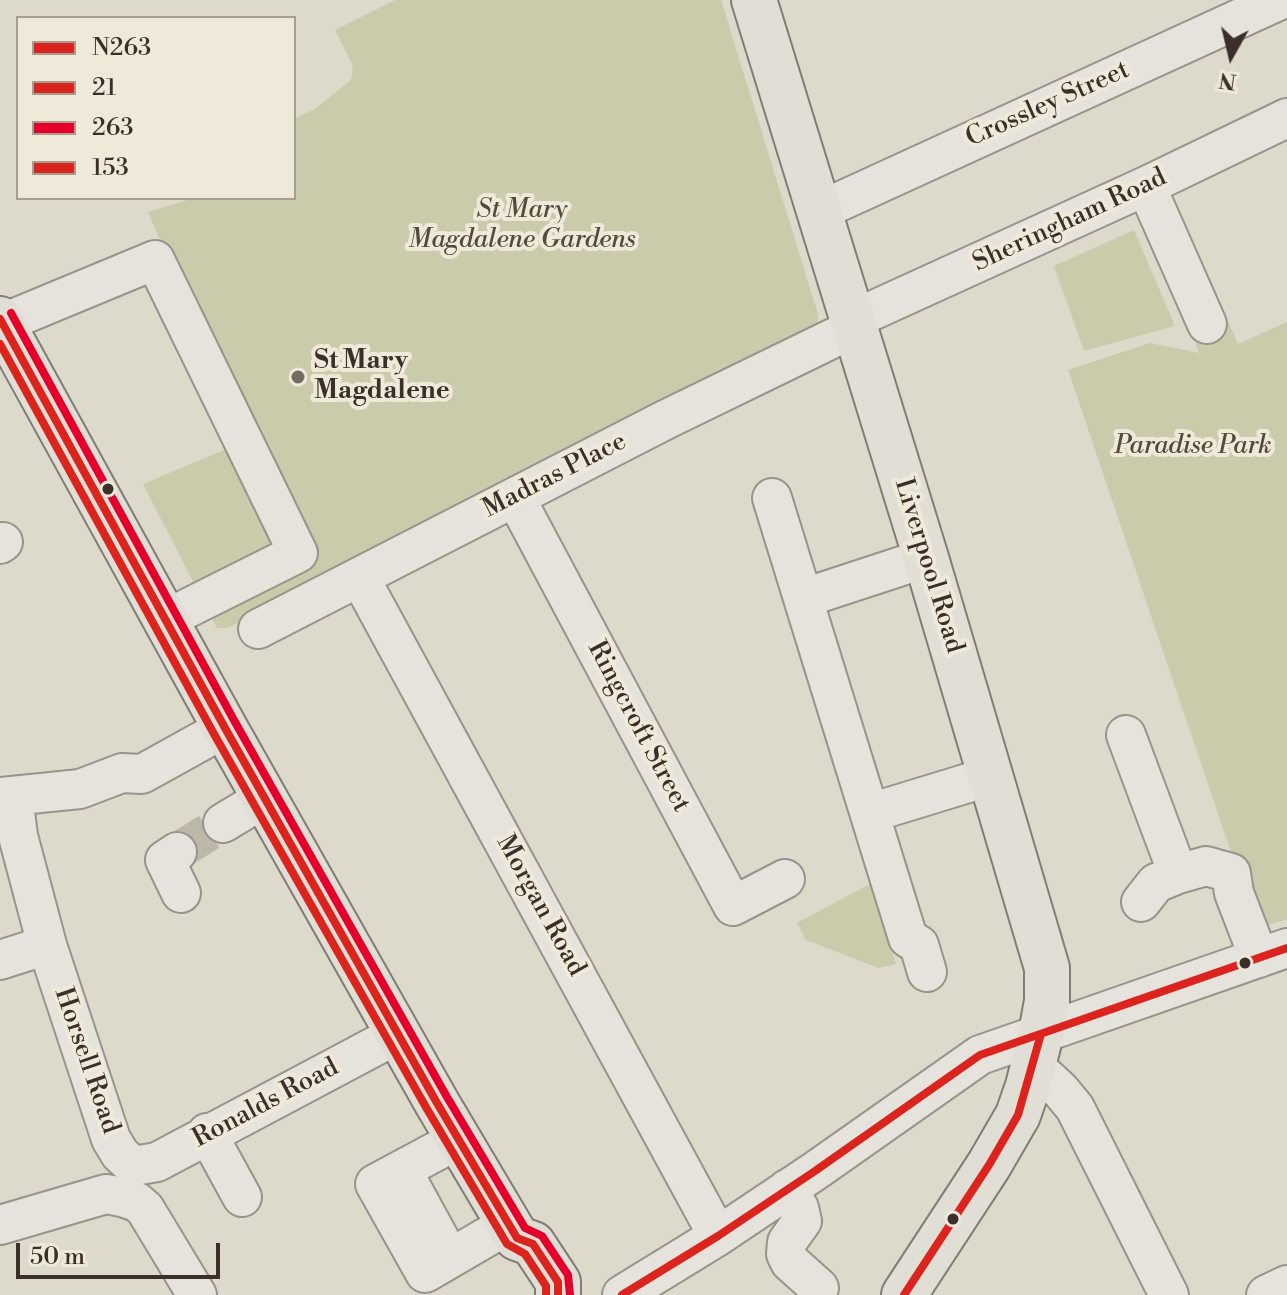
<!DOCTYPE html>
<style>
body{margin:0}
#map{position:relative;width:1287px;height:1295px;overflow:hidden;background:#ddd9cb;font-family:"Libre Bodoni",serif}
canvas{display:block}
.legend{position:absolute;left:16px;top:16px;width:280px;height:184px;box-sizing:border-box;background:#eee9d8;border:2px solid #a79e92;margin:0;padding:10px 14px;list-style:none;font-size:24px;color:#3c2e28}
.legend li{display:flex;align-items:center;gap:16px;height:40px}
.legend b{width:40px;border:2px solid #a79e92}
.north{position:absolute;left:1191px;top:16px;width:80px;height:80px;-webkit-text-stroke:6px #eee9d8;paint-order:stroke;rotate:188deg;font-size:22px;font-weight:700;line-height:32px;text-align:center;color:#3c2e28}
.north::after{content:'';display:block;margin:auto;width:28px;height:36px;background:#3c2e28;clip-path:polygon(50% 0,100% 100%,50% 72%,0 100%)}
.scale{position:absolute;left:16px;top:1243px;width:204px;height:36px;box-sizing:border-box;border:4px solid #3c2e28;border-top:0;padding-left:10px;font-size:24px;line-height:28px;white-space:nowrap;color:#3c2e28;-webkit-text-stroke:6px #eee9d8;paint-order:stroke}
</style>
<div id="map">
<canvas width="1287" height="1295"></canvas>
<ul class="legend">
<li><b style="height:10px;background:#dc241f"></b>N263</li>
<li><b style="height:10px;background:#dc241f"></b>21</li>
<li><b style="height:10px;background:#e4002b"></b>263</li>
<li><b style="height:10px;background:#dc241f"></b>153</li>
</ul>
<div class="north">N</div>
<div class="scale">50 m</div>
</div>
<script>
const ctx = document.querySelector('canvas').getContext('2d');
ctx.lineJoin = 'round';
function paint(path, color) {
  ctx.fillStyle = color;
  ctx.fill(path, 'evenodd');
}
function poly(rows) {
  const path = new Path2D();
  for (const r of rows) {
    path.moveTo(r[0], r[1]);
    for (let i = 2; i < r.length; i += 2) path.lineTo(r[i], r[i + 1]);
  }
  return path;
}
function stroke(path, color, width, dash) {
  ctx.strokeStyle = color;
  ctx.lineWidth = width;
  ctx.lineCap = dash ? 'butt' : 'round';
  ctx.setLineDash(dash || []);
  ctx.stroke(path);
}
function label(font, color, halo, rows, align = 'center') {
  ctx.font = font + ' "Libre Bodoni",serif';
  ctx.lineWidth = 8;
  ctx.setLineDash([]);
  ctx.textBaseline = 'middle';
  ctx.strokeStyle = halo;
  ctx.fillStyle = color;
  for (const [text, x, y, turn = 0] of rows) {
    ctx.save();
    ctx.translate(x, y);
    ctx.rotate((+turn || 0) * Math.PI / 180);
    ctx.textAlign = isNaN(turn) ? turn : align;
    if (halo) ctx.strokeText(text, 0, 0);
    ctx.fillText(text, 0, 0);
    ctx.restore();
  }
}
paint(poly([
 [395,0,721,0,818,314,818,323,813,330,228,628,217,628,143,484,236,445,152,284,160,240,148,212,194,198,294,198,294,119,315,109,351,80,353,66,335,30],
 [1134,230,1175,326,1084,351,1054,266],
 [1226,317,1238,344,1287,322,1287,919,1257,929,1068,370,1150,343,1199,353,1191,329],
 [881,878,900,942,889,946,896,964,879,968,806,940,797,923]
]), '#c9cbab');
stroke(poly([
 [177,852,223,823]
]), '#bdb7aa', 38, [38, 19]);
const minor = poly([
 [1146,186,1207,324],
 [817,212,1280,0],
 [852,320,1146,186,1287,118],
 [3,323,155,260,298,553,166,619],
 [515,497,733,906,785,879],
 [772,498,908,938,919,945,927,972],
 [0,544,3,542],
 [360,578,718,1236],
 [804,598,926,558],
 [258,629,667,419,854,328],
 [1126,735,1178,874],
 [13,796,18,836,47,945,111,1139,120,1154,131,1164],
 [0,797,80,789,122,773,142,774,225,728],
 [870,813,991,776],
 [223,823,266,797],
 [177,852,165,860,181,893],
 [1141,902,1156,883,1178,874,1206,866,1231,873,1234,893,1259,958],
 [0,960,47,945],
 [1034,1066,1061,1091,1075,1108,1169,1295],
 [207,1133,242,1197],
 [459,1139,375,1184,425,1273,509,1224],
 [131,1164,140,1165,157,1162,398,1034],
 [402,1170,450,1258],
 [787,1189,799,1208,802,1221,787,1242,786,1254,790,1262,819,1288],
 [0,1225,106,1194,122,1197,137,1202,145,1209,197,1295],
 [622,1295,718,1236,815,1171,980,1055,1287,948],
 [1266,1295,1287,1285]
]);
const major = poly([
 [754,0,926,558,1047,968,1047,1001,1041,1034,1028,1086,1018,1115,989,1165,904,1295]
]);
const highway = poly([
 [0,319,225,728,437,1103,517,1238,533,1244,558,1282,558,1295]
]);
stroke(minor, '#98938b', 42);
stroke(major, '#817d75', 48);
stroke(highway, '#817d75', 48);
stroke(minor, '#e6e3dc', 38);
stroke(major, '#e1ded6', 44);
stroke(highway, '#e1ded6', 44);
stroke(poly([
 [0,319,225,728,437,1103,517,1238,533,1244,558,1282,558,1295]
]), '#dc241f', 8);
stroke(poly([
 [0,344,214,734,427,1109,507,1244,525,1254,546,1286,546,1295]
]), '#dc241f', 8);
stroke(poly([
 [11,313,235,722,447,1097,525,1228,542,1236,568,1275,570,1295]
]), '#e4002b', 8);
stroke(poly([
 [622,1295,718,1236,815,1171,980,1055,1287,948],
 [904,1295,989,1165,1018,1115,1041,1034]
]), '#dc241f', 8);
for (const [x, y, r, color] of [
 [298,377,8,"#746a61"],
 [108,489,7,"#3c2e28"],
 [1245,963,7,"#3c2e28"],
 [953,1219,7,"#3c2e28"]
]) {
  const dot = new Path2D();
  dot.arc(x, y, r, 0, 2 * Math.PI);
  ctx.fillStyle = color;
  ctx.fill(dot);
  stroke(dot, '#eee9d8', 3);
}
label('26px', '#3c2e28', '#eee9d8', [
 ["Crossley Street",1048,105,-24],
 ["Sheringham Road",1070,221,-25],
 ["Madras Place",555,476,-27],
 ["Liverpool Road",928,566,73],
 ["Ringcroft Street",638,727,62],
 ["Morgan Road",540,906,61],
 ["Horsell Road",86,1061,71],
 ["Ronalds Road",266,1104,-28]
]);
label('italic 26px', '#554b3d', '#eee9d8', [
 ["St Mary",522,211],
 ["Magdalene Gardens",522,241],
 ["Paradise Park",1193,447]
]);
label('bold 26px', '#3c2e28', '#eee9d8', [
 ["St Mary",314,362],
 ["Magdalene",314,392]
], 'left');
</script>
